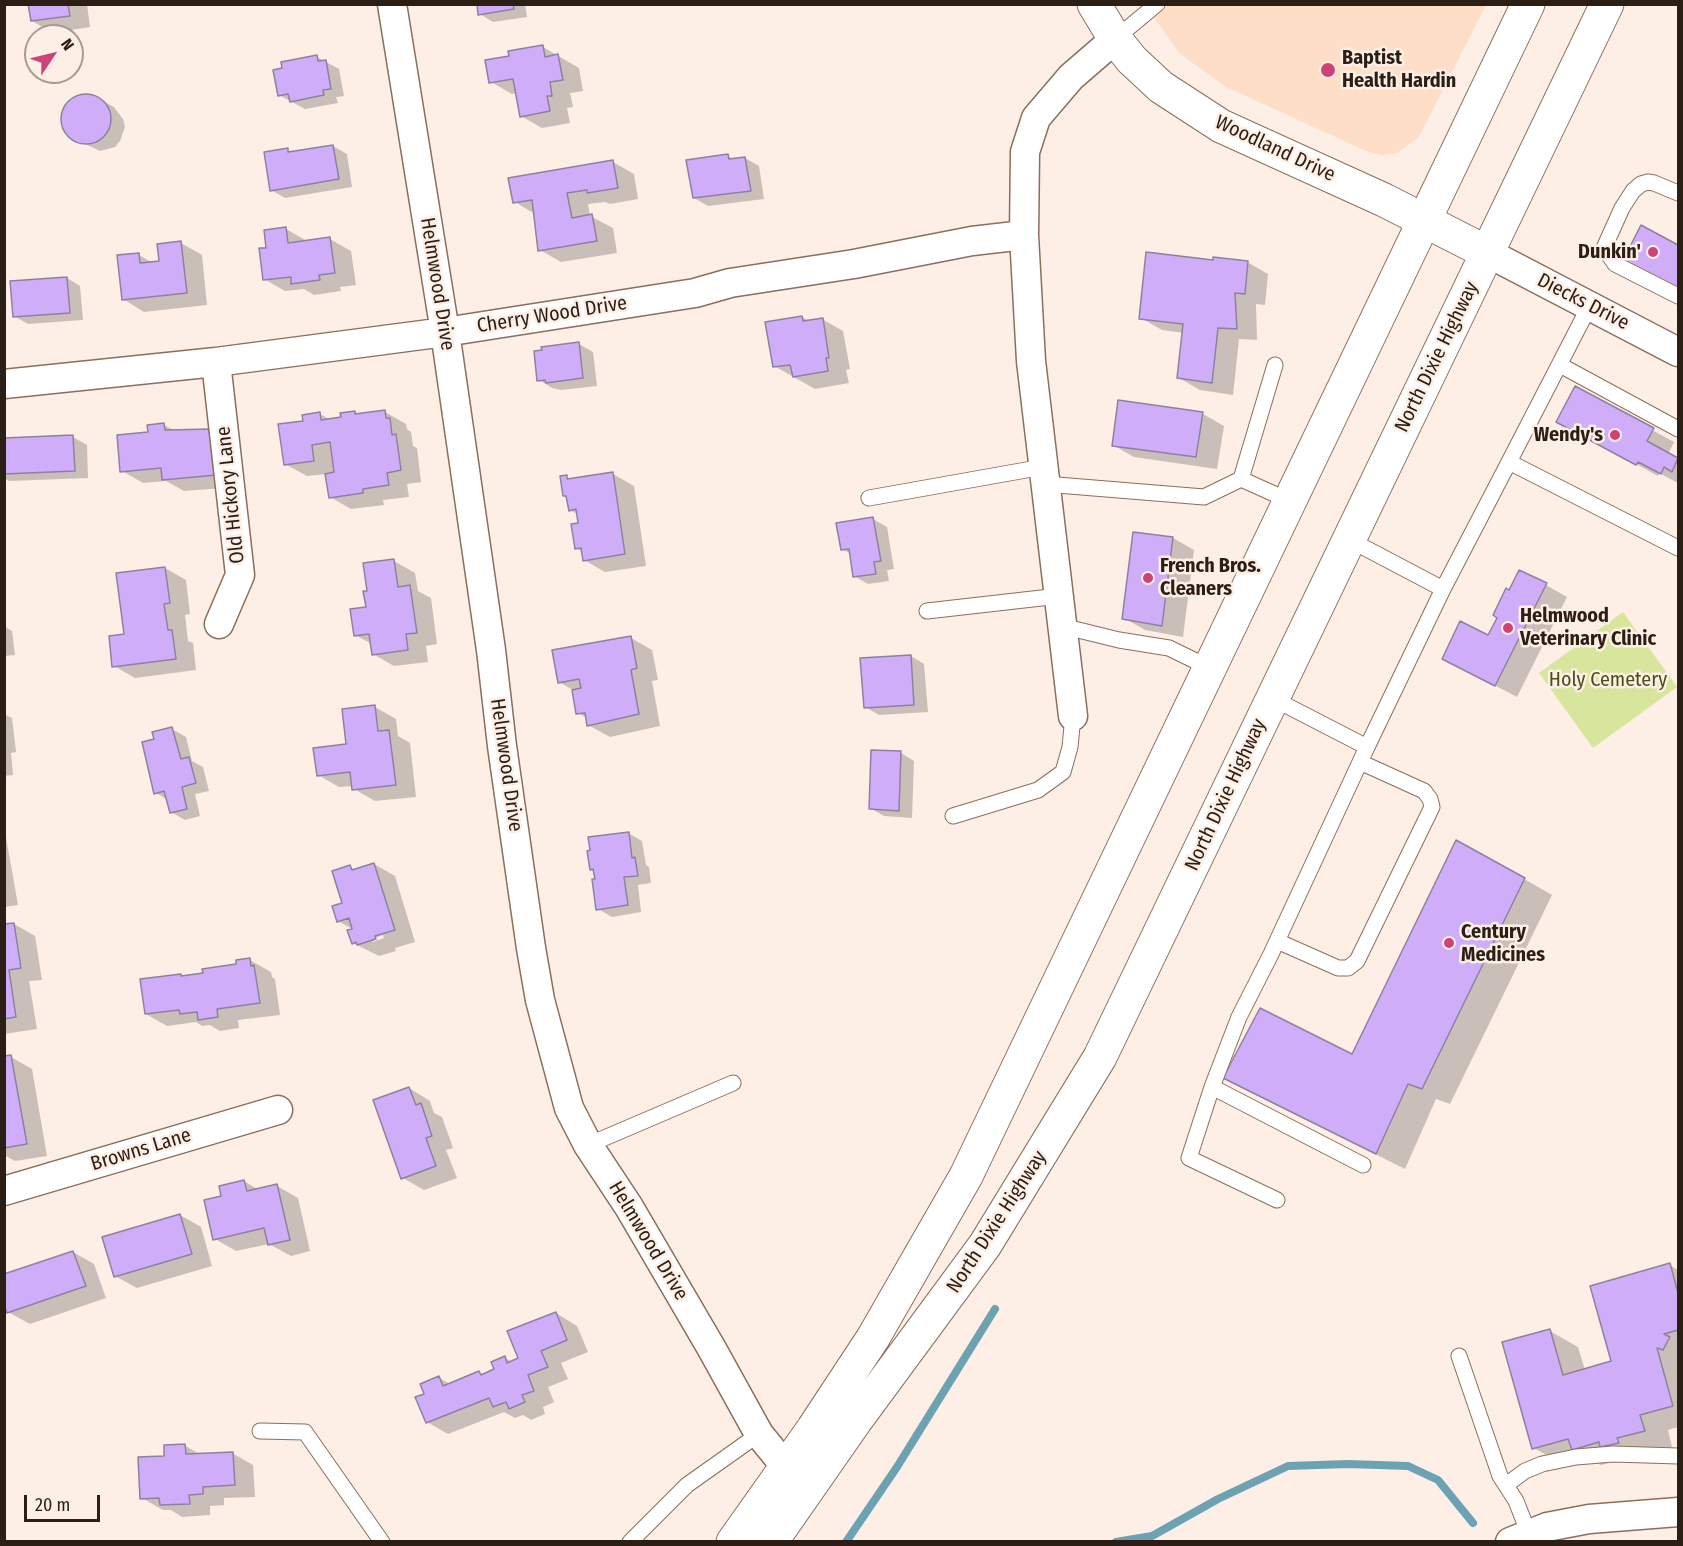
<!DOCTYPE html>
<style>
body{margin:0}
#map{position:relative;width:1683px;height:1546px;overflow:hidden;background:#fdefe6;font-family:"Fira Sans Condensed",sans-serif}
canvas{display:block}
.frame{position:absolute;inset:0;border:6px solid #2a1e15;pointer-events:none}
.north{position:absolute;left:24px;top:24px;width:60px;height:60px;box-sizing:border-box;background:#fdefe6;border:2px solid #a99b92;border-radius:50%;rotate:55deg;font-size:16px;font-weight:700;line-height:24px;text-align:center;color:#2a1e15}
.north::after{content:'';display:block;margin:auto;width:21px;height:27px;background:#ce4377;clip-path:polygon(50% 0,100% 100%,50% 72%,0 100%)}
.scale{position:absolute;left:24px;top:1495px;width:76px;height:27px;box-sizing:border-box;border:3px solid #2a1e15;border-top:0;padding-left:8px;font-size:18px;line-height:21px;white-space:nowrap;color:#2a1e15;-webkit-text-stroke:4px #fdefe6;paint-order:stroke}
</style>
<div id="map">
<canvas width="1683" height="1546"></canvas>
<div class="frame"></div>
<div class="north">N</div>
<div class="scale">20 m</div>
</div>
<script>
const ctx = document.querySelector('canvas').getContext('2d');
ctx.lineJoin = 'round';
function paint(path, color) {
  ctx.fillStyle = color;
  ctx.fill(path, 'evenodd');
}
function poly(rows) {
  const path = new Path2D();
  for (const r of rows) {
    if (r.length === 3) {
      path.moveTo(r[0] + r[2], r[1]);
      path.arc(r[0], r[1], r[2], 0, 2 * Math.PI);
      continue;
    }
    path.moveTo(r[0], r[1]);
    for (let i = 2; i < r.length; i += 2) path.lineTo(r[i], r[i + 1]);
  }
  return path;
}
function stroke(path, color, width, dash) {
  ctx.strokeStyle = color;
  ctx.lineWidth = width;
  ctx.lineCap = dash ? 'butt' : 'round';
  ctx.setLineDash(dash || []);
  ctx.stroke(path);
}
function label(font, color, halo, rows, align = 'center') {
  ctx.font = font + ' "Fira Sans Condensed",sans-serif';
  ctx.lineWidth = 5;
  ctx.setLineDash([]);
  ctx.textBaseline = 'middle';
  ctx.strokeStyle = halo;
  ctx.fillStyle = color;
  for (const [text, x, y, turn = 0] of rows) {
    ctx.save();
    ctx.translate(x, y);
    ctx.rotate((+turn || 0) * Math.PI / 180);
    ctx.textAlign = isNaN(turn) ? turn : align;
    if (halo) ctx.strokeText(text, 0, 0);
    ctx.fillText(text, 0, 0);
    ctx.restore();
  }
}
paint(poly([
 [1145,5,1486,5,1419,137,1397,153,1382,155,1366,151,1226,87,1179,53]
]), '#ffdec8');
paint(poly([
 [1623,612,1677,687,1593,748,1539,673]
]), '#d7e59d');
paint(poly([
 [27,4,87,4,90,27,53,33,32,21,30,6],
 [478,4,525,4,527,17,493,22,480,14],
 [543,47,579,68,583,91,570,93,573,107,567,108,570,123,542,128,521,116,517,93,512,94,491,82,510,57],
 [317,57,339,69,344,96,336,97,338,103,305,109,279,95],
 [84,96,99,99,114,107,123,119,125,127,120,141,115,147,100,151,71,137,63,123,63,116,70,102],
 [333,146,347,154,352,187,285,198,271,190,287,150,292,153],
 [727,155,734,160,745,158,759,166,764,199,708,206,694,198],
 [613,162,634,174,638,199,610,204,605,202,588,204,590,216,613,228,617,253,561,262,540,250,535,214,515,202],
 [1642,227,1678,246,1678,288,1639,267],
 [286,229,307,241,330,239,351,251,356,285,340,287,341,291,314,295,304,289,285,291,264,279],
 [181,243,202,255,207,305,144,312,123,299,139,255,153,263,161,262],
 [1214,261,1247,262,1268,274,1265,305,1256,304,1257,340,1239,339,1233,395,1200,390,1179,378,1184,333,1162,330,1141,318],
 [67,278,80,286,83,320,28,324,14,316],
 [802,317,809,321,822,319,843,331,850,369,846,370,849,383,815,389,774,366],
 [579,344,593,352,597,386,561,390,552,388,539,380],
 [1575,388,1674,442,1668,454,1678,460,1678,483,1659,473,1658,476,1579,433],
 [355,412,360,415,385,412,406,424,407,429,411,432,413,446,417,448,421,482,407,484,409,497,383,500,384,505,351,509,330,497,327,474,307,476,285,464,304,422,320,414,331,420,343,419],
 [1203,414,1224,426,1217,469,1134,457,1113,445],
 [164,425,175,431,237,487,184,491,166,481,143,483,122,471,150,434],
 [73,437,87,445,88,478,9,481,4,478,4,439],
 [613,474,634,486,646,566,605,572,584,560,583,552,576,548,580,524,579,515,570,510,568,498,564,495,566,477,571,480],
 [873,519,887,527,894,569,887,570,889,581,868,584,854,576,851,554,842,549],
 [1134,534,1173,538,1194,550,1183,637,1145,630,1124,618],
 [394,561,415,573,418,591,431,598,437,644,426,646,428,662,394,666,373,654,372,644,355,635,367,609,369,592],
 [165,568,186,580,190,614,185,615,188,641,193,643,196,670,135,678,114,666,126,636],
 [1546,585,1567,597,1517,697,1443,658,1489,637,1510,592],
 [4,626,12,631,15,655,4,656],
 [631,638,652,650,658,680,652,681,660,726,610,737,588,725,588,719,578,713,573,690,559,682],
 [911,656,924,664,928,712,879,715,865,707],
 [375,707,396,719,398,736,410,743,416,797,375,801,354,789,353,786,339,787,318,775,348,745],
 [4,714,12,718,16,752,11,753,13,775,4,776],
 [172,729,186,737,192,761,203,767,209,791,195,794,200,816,185,820,171,812,168,800,156,793,156,741],
 [901,753,914,761,912,818,884,816,870,808],
 [4,826,18,905,4,907],
 [628,833,642,841,646,865,649,867,651,883,638,885,641,912,612,917,598,909,595,871,591,869],
 [374,864,395,876,415,942,395,948,396,951,379,956,353,943,354,930,338,921,344,904,350,867,355,870],
 [383,935,384,938,372,942,372,939],
 [1524,879,1552,895,1450,1104,1436,1099,1405,1169,1253,1093,1225,1077,1353,1056],
 [14,924,35,936,42,980,29,981,37,1029,4,1034,4,926],
 [250,960,271,972,272,977,275,979,280,1015,238,1020,239,1028,220,1031,210,1025,202,1026,196,1022,167,1026,146,1014,181,975,185,977,238,965],
 [11,1057,32,1069,47,1156,15,1161,4,1155,4,1058],
 [409,1088,430,1101,434,1113,442,1117,453,1148,446,1150,457,1178,424,1190,403,1178],
 [244,1181,259,1190,277,1186,298,1198,310,1251,291,1256,269,1244,236,1251,215,1239,223,1198],
 [180,1215,201,1227,212,1266,137,1288,115,1276],
 [73,1252,94,1264,106,1298,30,1324,8,1312],
 [1670,1265,1678,1270,1678,1427,1668,1430,1672,1447,1644,1454,1646,1458,1630,1463,1623,1459,1601,1465,1587,1457,1562,1464,1534,1448,1550,1331,1578,1347,1585,1370,1613,1362],
 [556,1313,577,1326,588,1352,561,1363,568,1379,548,1387,554,1402,543,1407,545,1414,531,1420,523,1415,515,1418,504,1412,448,1434,427,1422,426,1394,439,1378,450,1384,479,1373,484,1375,496,1370,505,1358,512,1362,520,1359],
 [184,1445,201,1455,232,1453,253,1465,255,1497,224,1498,224,1505,210,1506,210,1515,182,1517,171,1510,163,1510,142,1498]
]), '#0003');
stroke(poly([
 [846,1542,897,1467,995,1309],
 [1116,1542,1152,1536,1218,1499,1288,1466,1348,1464,1408,1466,1438,1480,1473,1523]
]), '#6ca2b2', 8);
const building = poly([
 [28,4,68,4,70,16,31,21,28,4],
 [477,4,513,4,514,9,478,15,477,4],
 [543,45,545,57,558,54,563,80,550,82,552,96,547,96,550,111,520,117,513,79,489,83,485,60,509,56,508,51,543,45],
 [317,55,318,61,326,60,331,89,323,90,324,95,290,102,288,94,278,96,273,70,282,68,281,62,317,55],
 [86,119,25],
 [333,145,339,179,270,191,264,152,288,148,288,152,333,145],
 [728,154,729,159,745,157,751,191,693,198,686,160,728,154],
 [613,160,618,188,587,193,587,190,567,193,572,218,592,214,597,241,538,251,532,200,513,203,508,178,613,160],
 [1641,225,1678,245,1678,289,1623,260,1641,225],
 [286,227,288,243,330,237,335,273,319,275,320,280,291,284,291,277,263,280,259,248,266,248,264,230,286,227],
 [181,241,187,293,122,300,117,255,139,253,140,263,159,261,157,244,181,241],
 [1146,252,1213,260,1213,257,1248,261,1245,294,1235,293,1237,329,1218,328,1212,383,1177,378,1183,324,1139,319,1146,252],
 [67,277,70,313,13,317,10,281,67,277],
 [802,316,803,321,823,318,829,358,826,358,828,371,793,377,790,365,773,367,765,322,802,316],
 [579,342,583,378,546,383,545,380,537,381,534,351,542,350,541,347,579,342],
 [1575,386,1654,428,1647,441,1678,458,1672,472,1664,467,1661,474,1638,462,1636,465,1556,422,1575,386],
 [1118,400,1203,412,1196,457,1112,446,1118,400],
 [385,410,386,418,390,418,392,435,396,434,401,470,387,473,389,485,363,489,363,493,329,498,325,474,334,472,330,442,312,445,314,461,284,465,278,424,303,421,302,415,320,412,321,420,341,417,340,413,355,411,355,414,385,410],
 [164,423,165,430,212,429,217,475,162,480,161,468,120,472,117,435,148,432,147,425,164,423],
 [73,435,75,471,4,474,4,438,73,435],
 [613,472,625,554,583,561,581,548,575,549,571,524,578,523,576,509,569,511,566,496,563,496,560,476,567,475,567,479,613,472],
 [873,517,881,561,874,562,876,574,853,577,849,549,841,550,836,523,873,517],
 [1133,532,1173,537,1162,626,1122,619,1133,532],
 [394,559,398,587,410,585,417,633,406,634,408,650,372,655,369,634,354,636,350,609,366,607,363,591,367,591,363,563,394,559],
 [165,567,170,603,164,604,168,630,172,630,176,659,112,667,109,636,124,634,116,573,165,567],
 [1519,570,1547,583,1495,686,1442,659,1460,621,1488,635,1497,618,1493,615,1506,588,1509,590,1519,570],
 [631,636,637,668,631,670,639,714,587,726,585,713,576,714,572,690,581,688,579,679,558,683,552,650,631,636],
 [911,655,914,705,864,708,860,658,911,655],
 [375,705,378,731,389,730,396,785,352,790,350,772,317,776,313,748,346,744,342,709,375,705],
 [172,727,181,759,189,757,196,783,182,787,187,809,170,813,164,791,154,794,142,742,154,739,152,732,172,727],
 [871,750,901,751,899,811,869,809,871,750],
 [629,832,632,858,635,857,638,876,624,877,628,905,596,910,592,879,595,879,593,869,590,870,587,851,590,850,588,837,629,832],
 [1456,840,1525,878,1422,1089,1408,1084,1376,1154,1223,1078,1260,1008,1352,1054,1456,840],
 [374,863,395,930,375,936,376,939,357,945,356,942,352,944,347,930,352,929,349,918,337,922,332,906,342,903,332,871,350,865,352,870,374,863],
 [14,923,21,968,9,970,16,1017,4,1019,4,924,14,923],
 [250,958,251,966,254,965,260,1003,217,1009,218,1017,198,1020,197,1012,180,1014,179,1010,145,1014,140,979,181,974,181,976,203,973,202,969,236,964,236,960,250,958],
 [11,1055,27,1144,4,1148,4,1056,11,1055],
 [409,1087,416,1105,421,1103,432,1136,426,1138,436,1166,401,1179,373,1100,409,1087],
 [244,1180,247,1191,277,1184,290,1240,268,1245,264,1228,213,1240,204,1200,221,1196,219,1186,244,1180],
 [180,1214,192,1254,114,1277,102,1237,180,1214],
 [73,1251,86,1286,7,1313,4,1305,4,1274,73,1251],
 [1670,1263,1678,1293,1678,1330,1664,1334,1670,1337,1663,1350,1657,1348,1673,1406,1640,1415,1645,1431,1617,1438,1619,1443,1600,1447,1599,1442,1572,1450,1568,1439,1532,1449,1502,1342,1550,1329,1563,1375,1611,1361,1590,1286,1670,1263],
 [556,1312,567,1340,541,1351,548,1367,528,1375,534,1391,522,1395,525,1402,509,1409,506,1402,493,1407,489,1398,426,1423,415,1397,424,1394,420,1384,439,1376,443,1386,479,1371,481,1375,494,1369,491,1362,505,1356,507,1363,518,1358,507,1331,556,1312],
 [185,1444,186,1454,233,1452,235,1485,203,1487,203,1494,189,1495,190,1504,160,1505,159,1498,140,1499,138,1457,164,1456,164,1445,185,1444]
]);
paint(building, '#cfadf9');
stroke(building, '#8e81a0', 1.5);
const service = poly([
 [1115,39,1157,4],
 [1678,193,1654,183,1648,182,1641,184,1633,191,1622,208,1604,248,1615,264,1678,296],
 [1590,305,1509,462,1678,548],
 [1275,365,1241,479,1290,501],
 [1560,365,1678,429],
 [1045,484,1204,497,1241,479],
 [869,498,1043,467],
 [1348,539,1443,589,1509,462],
 [927,611,1059,596],
 [1062,626,1119,640,1169,648,1210,668],
 [1272,698,1367,747,1443,589],
 [953,816,1038,790,1063,772,1070,747,1073,716],
 [1277,941,1338,968,1348,968,1357,961,1432,807,1430,799,1424,791,1360,762],
 [1212,1087,1189,1158,1277,1200],
 [588,1145,733,1083],
 [1363,1165,1212,1087,1239,1017,1271,954,1367,747],
 [1459,1356,1500,1476,1516,1501,1529,1534],
 [260,1431,305,1432,382,1542],
 [1506,1485,1525,1471,1542,1464,1576,1457,1613,1454,1678,1456],
 [630,1542,687,1485,759,1434]
]);
const minor = poly([
 [392,4,445,332,491,650,502,746,531,948,540,1000,569,1108,588,1145,629,1207,712,1349,759,1434,786,1467],
 [1488,253,1678,352],
 [216,362,240,575,219,624],
 [4,384,216,362,445,332,695,293,730,283,854,264,972,241,1024,235],
 [1073,716,1031,361,1024,235,1025,152,1036,118,1071,77,1115,39],
 [4,1191,278,1110],
 [1510,1542,1547,1527,1589,1519,1678,1512]
]);
const primary = poly([
 [1094,4,1115,39,1132,60,1161,87,1221,126,1384,200,1488,253],
 [733,1542,813,1429,873,1338,966,1176,1528,4],
 [771,1542,856,1420,985,1245,1100,1057,1607,4]
]);
stroke(service, '#8c6e5a', 17);
stroke(minor, '#8c6e5a', 31);
stroke(primary, '#8c6e5a', 35);
stroke(service, '#fff', 15);
stroke(minor, '#fff', 28);
stroke(primary, '#fff', 33);
for (const [x, y, r, color] of [
 [1328,70,8,"#ce4377"],
 [1653,252,6,"#ce4377"],
 [1615,435,6,"#ce4377"],
 [1148,578,6,"#ce4377"],
 [1508,628,6,"#ce4377"],
 [1449,943,6,"#ce4377"]
]) {
  const dot = new Path2D();
  dot.arc(x, y, r, 0, 2 * Math.PI);
  ctx.fillStyle = color;
  ctx.fill(dot);
  stroke(dot, '#fdefe6', 2);
}
label('bold 20px', '#2a1e15', '#fdefe6', [
 ["Baptist",1342,58],
 ["Health Hardin",1342,81],
 ["Dunkin'",1641,252,"right"],
 ["Wendy's",1603,435,"right"],
 ["French Bros.",1160,566],
 ["Cleaners",1160,589],
 ["Helmwood",1520,616],
 ["Veterinary Clinic",1520,639],
 ["Century",1461,932],
 ["Medicines",1461,955]
], 'left');
label('20px', '#2a1e15', '#fdefe6', [
 ["Woodland Drive",1275,149,25],
 ["Helmwood Drive",437,284,81],
 ["Diecks Drive",1583,302,27],
 ["Cherry Wood Drive",552,315,-9],
 ["North Dixie Highway",1437,357,-64],
 ["Old Hickory Lane",231,495,-96],
 ["Helmwood Drive",506,765,82],
 ["North Dixie Highway",1226,795,-65],
 ["Browns Lane",141,1150,-17],
 ["North Dixie Highway",997,1222,-57],
 ["Helmwood Drive",648,1241,59]
]);
label('20px', '#485113', '#fdefe6', [
 ["Holy Cemetery",1608,680]
]);
</script>
